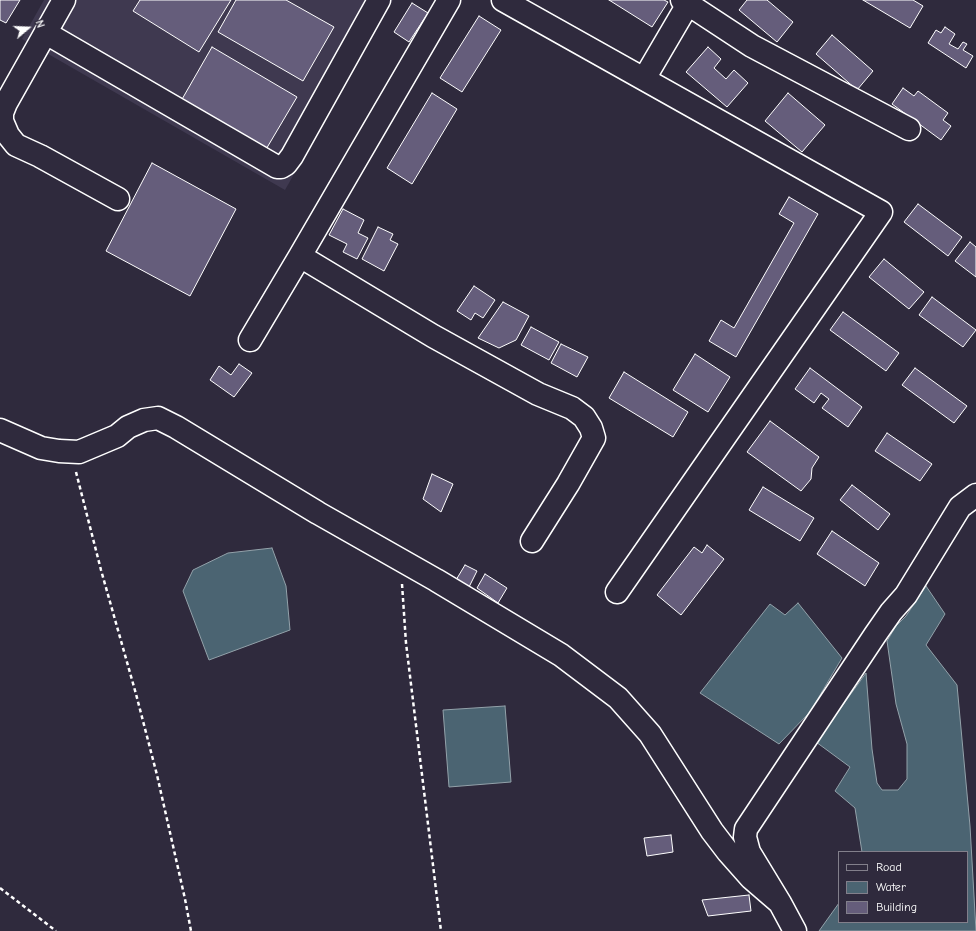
<!DOCTYPE html>
<style>
body{margin:0}
#map{position:relative;width:976px;height:931px;overflow:hidden;background:#2f2a3d;font-family:"Comic Neue",sans-serif}
canvas{display:block}
.legend{position:absolute;left:838px;top:851px;width:130px;height:72px;box-sizing:border-box;background:#2f2a3d;border:1px solid #827f8b;margin:0;padding:5px 7px;list-style:none;font-size:12px;color:#fff}
.legend li{display:flex;align-items:center;gap:8px;height:20px}
.legend b{width:20px;border:1px solid #827f8b}
.north{position:absolute;left:8px;top:8px;width:40px;height:40px;-webkit-text-stroke:3px #2f2a3d;paint-order:stroke;rotate:71deg;font-size:11px;font-weight:700;line-height:16px;text-align:center;color:#fff}
.north::after{content:'';display:block;margin:auto;width:14px;height:18px;background:#fff;clip-path:polygon(50% 0,100% 100%,50% 72%,0 100%)}
</style>
<div id="map">
<canvas width="976" height="931"></canvas>
<ul class="legend">
<li><b style="height:5px;background:#2f2a3d"></b>Road</li>
<li><b style="height:11px;background:#4b6472"></b>Water</li>
<li><b style="height:11px;background:#655d7b"></b>Building</li>
</ul>
<div class="north">N</div>
</div>
<script>
const ctx = document.querySelector('canvas').getContext('2d');
ctx.lineJoin = 'round';
function paint(path, color) {
  ctx.fillStyle = color;
  ctx.fill(path, 'evenodd');
}
function poly(rows) {
  const path = new Path2D();
  for (const r of rows) {
    path.moveTo(r[0], r[1]);
    for (let i = 2; i < r.length; i += 2) path.lineTo(r[i], r[i + 1]);
  }
  return path;
}
function stroke(path, color, width, dash) {
  ctx.strokeStyle = color;
  ctx.lineWidth = width;
  ctx.lineCap = dash ? 'butt' : 'round';
  ctx.setLineDash(dash || []);
  ctx.stroke(path);
}
paint(poly([
 [44,0,393,0,285,190,22,39]
]), '#3f3950');
const water = poly([
 [272,548,286,586,290,630,209,660,183,591,193,570,228,553,272,548],
 [926,586,945,614,926,645,957,685,970,826,976,931,819,931,839,903,839,922,967,922,967,852,862,852,855,808,835,791,850,767,816,742,866,673,872,749,877,783,882,790,898,790,907,779,907,744,896,704,887,641,896,626,906,616,926,586],
 [798,603,842,658,810,712,779,744,700,693,770,604,785,615,798,603],
 [505,706,511,782,449,787,443,710,505,706]
]);
paint(water, '#4b6472');
stroke(water, '#93a2aa', 1);
const building = poly([
 [0,0,20,0,6,23,0,20,0,0],
 [140,0,231,0,199,52,133,11,140,0],
 [236,0,286,0,334,27,303,81,218,32,236,0],
 [609,0,664,0,668,2,652,27,609,0],
 [747,0,767,0,793,22,777,42,739,10,747,0],
 [863,0,913,0,923,6,910,28,863,0],
 [412,3,428,13,409,42,394,32,412,3],
 [479,16,501,30,462,92,440,78,479,16],
 [945,27,955,34,949,44,958,49,963,42,967,44,963,50,973,56,966,68,928,43,936,30,941,33,945,27],
 [832,35,873,71,857,90,816,54,832,35],
 [212,47,297,97,265,151,181,101,212,47],
 [708,47,721,59,714,68,726,79,734,70,748,83,727,107,686,72,708,47],
 [903,88,914,96,918,91,948,113,943,120,951,126,941,140,892,104,903,88],
 [432,93,457,109,412,184,387,168,432,93],
 [788,93,825,125,802,152,765,121,788,93],
 [152,163,236,209,190,296,106,251,152,163],
 [789,197,818,214,736,357,709,341,721,320,734,328,794,223,779,214,789,197],
 [918,204,962,237,948,256,904,222,918,204],
 [343,209,364,220,358,233,368,238,357,259,343,252,347,244,329,235,343,209],
 [378,227,393,234,390,240,398,244,384,271,362,259,378,227],
 [970,242,976,247,976,277,955,261,970,242],
 [884,259,924,292,909,309,869,277,884,259],
 [474,286,495,300,483,318,475,313,471,320,457,311,474,286],
 [932,297,976,330,963,347,919,315,932,297],
 [503,302,529,316,516,340,499,348,478,338,503,302],
 [843,312,899,353,886,371,830,330,843,312],
 [531,327,559,342,549,360,521,345,531,327],
 [561,344,588,357,577,377,551,363,561,344],
 [695,354,730,377,708,412,673,390,695,354],
 [239,364,252,373,234,397,210,380,219,366,231,375,239,364],
 [810,368,862,407,848,427,822,408,829,399,821,393,814,403,795,389,810,368],
 [915,368,967,406,954,423,902,385,915,368],
 [624,372,688,412,673,437,609,398,624,372],
 [770,421,819,457,812,468,811,479,801,491,747,452,770,421],
 [887,433,932,464,920,481,875,451,887,433],
 [432,474,453,484,441,512,423,499,432,474],
 [852,485,890,514,878,530,840,500,852,485],
 [763,487,814,518,800,541,749,510,763,487],
 [832,531,879,563,865,586,817,554,832,531],
 [707,545,724,559,681,615,657,595,694,547,702,553,707,545],
 [465,565,477,571,469,587,456,580,465,565],
 [485,574,507,588,498,603,477,588,485,574],
 [671,835,673,852,647,856,644,838,671,835],
 [749,895,751,911,708,916,702,900,749,895]
]);
paint(building, '#655d7b');
stroke(building, '#fff', 1);
const minor = poly([
 [64,0,6,103,2,113,2,121,8,135,16,145,40,156,118,199],
 [503,0,881,212,617,592],
 [682,0,752,46,909,129],
 [46,33,277,167,281,167,286,164,292,156,379,0],
 [644,79,688,4],
 [300,256,433,336,538,394,572,408,584,417,591,428,594,438,568,484,532,541],
 [250,340,300,256,449,0],
 [0,430,41,448,59,451,79,452,117,436,128,427,144,420,158,418,176,427,318,513,436,580,561,655,618,698,650,734,712,831,728,852,751,878,780,903],
 [795,931,780,903,749,852,745,837,746,829,875,635,891,612,906,595,960,507,976,495]
]);
stroke(minor, '#fff', 25);
stroke(poly([
 [76,472,101,570,136,694,157,775,185,899,191,931],
 [402,584,406,643,441,931],
 [0,888,56,931]
]), '#fff', 2.5, [4, 3]);
stroke(minor, '#2f2a3d', 22);
</script>
